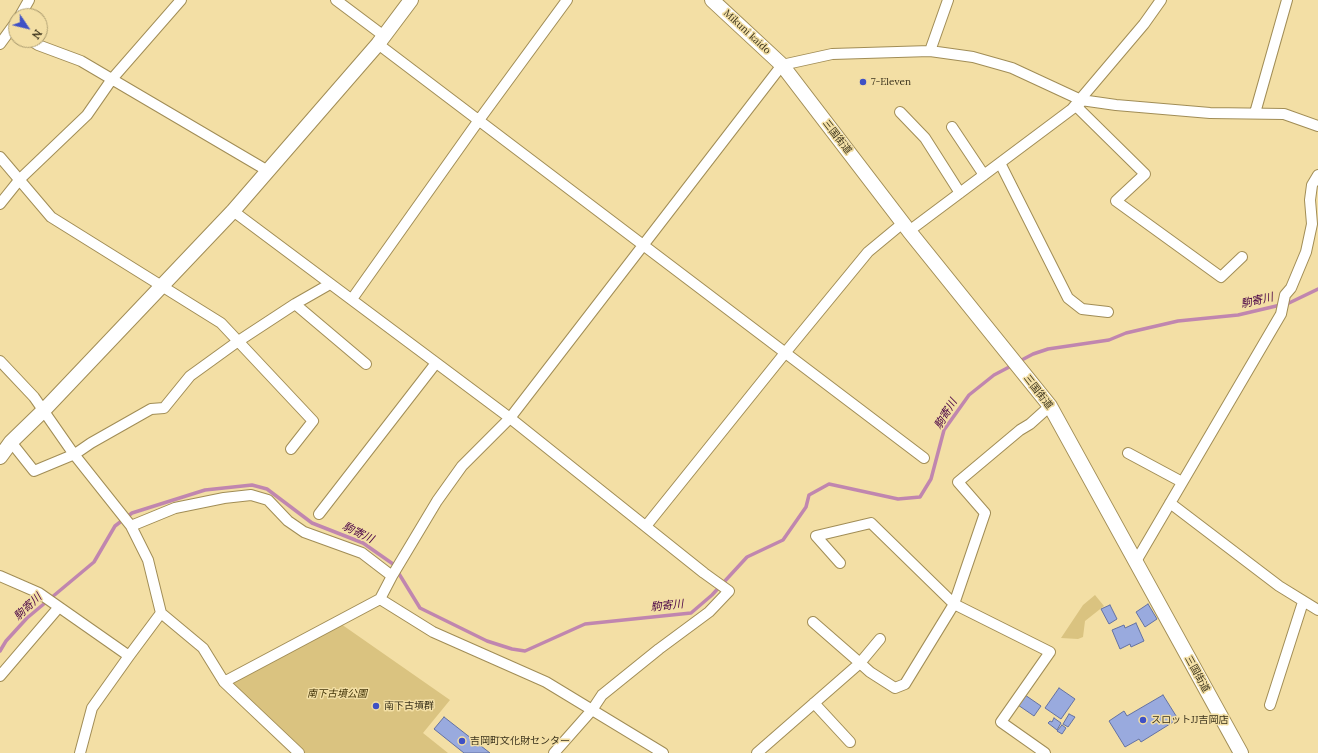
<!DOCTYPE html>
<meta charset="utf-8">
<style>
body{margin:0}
#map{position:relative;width:1318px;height:753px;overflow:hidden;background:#f3dfa5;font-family:Lora,serif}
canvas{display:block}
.north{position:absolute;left:8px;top:8px;width:40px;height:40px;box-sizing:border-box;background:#f3dfa5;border:1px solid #aa9b6f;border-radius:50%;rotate:125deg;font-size:11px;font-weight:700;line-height:16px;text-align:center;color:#3c341d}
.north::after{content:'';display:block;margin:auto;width:14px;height:18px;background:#3f51c5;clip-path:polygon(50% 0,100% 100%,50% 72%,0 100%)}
</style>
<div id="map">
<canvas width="1318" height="753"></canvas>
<div class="north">N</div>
</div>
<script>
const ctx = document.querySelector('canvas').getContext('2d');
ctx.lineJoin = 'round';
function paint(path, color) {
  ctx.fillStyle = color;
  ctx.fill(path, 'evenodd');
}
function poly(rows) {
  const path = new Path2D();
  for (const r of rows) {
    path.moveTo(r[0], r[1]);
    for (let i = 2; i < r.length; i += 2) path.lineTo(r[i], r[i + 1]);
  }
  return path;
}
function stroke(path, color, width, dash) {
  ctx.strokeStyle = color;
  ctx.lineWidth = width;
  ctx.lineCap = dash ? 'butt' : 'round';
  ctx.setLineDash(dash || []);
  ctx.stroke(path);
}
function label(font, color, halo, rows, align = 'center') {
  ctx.font = font + ' Lora,"Noto Sans JP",serif';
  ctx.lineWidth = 3;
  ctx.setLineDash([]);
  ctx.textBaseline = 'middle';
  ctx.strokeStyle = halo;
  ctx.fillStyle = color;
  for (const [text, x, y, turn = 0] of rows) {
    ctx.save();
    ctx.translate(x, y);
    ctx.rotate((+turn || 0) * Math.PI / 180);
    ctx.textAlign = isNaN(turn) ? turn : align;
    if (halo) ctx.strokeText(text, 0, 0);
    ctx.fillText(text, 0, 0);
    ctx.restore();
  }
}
paint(poly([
 [1095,595,1104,606,1085,621,1083,637,1078,639,1061,638,1083,605],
 [341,624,450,700,423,733,448,753,304,753,234,687,234,682]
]), '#dac380');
stroke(poly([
 [1018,362,1033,354,1048,349,1109,340,1126,333,1178,321,1238,315,1289,303,1318,289],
 [0,651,6,641,27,618,94,562,115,526,132,513,205,490,252,485,267,489,312,523,363,543,393,564,420,608,487,641,512,649,525,651,585,624,691,613,712,595,747,557,783,540,806,507,809,495,829,484,898,499,920,497,931,479,944,430,969,395,994,375,1013,365]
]), '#c086af', 3.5);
const building = poly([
 [1148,604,1157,619,1145,627,1136,612,1148,604],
 [1110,605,1117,619,1109,624,1101,609,1110,605],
 [1136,623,1144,641,1131,647,1130,644,1120,649,1112,630,1124,625,1125,628,1136,623],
 [1059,688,1075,699,1061,719,1045,708,1059,688],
 [1025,695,1041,706,1034,716,1018,705,1025,695],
 [1163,695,1178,719,1141,742,1139,739,1125,747,1109,721,1124,711,1127,716,1163,695],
 [1069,714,1075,717,1068,727,1063,724,1069,714],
 [444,717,490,753,464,753,434,729,444,717],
 [1054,718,1061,723,1057,730,1048,723,1050,721,1052,722,1054,718],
 [1062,725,1066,728,1062,734,1057,731,1062,725]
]);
paint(building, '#99aade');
stroke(building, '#6371a2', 1);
const street = poly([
 [336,0,384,36],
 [20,16,29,0],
 [30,40,38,45,81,61,268,171],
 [0,44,16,22],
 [378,44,924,458],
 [930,51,948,0],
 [1081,100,1078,108,1145,174,1116,201,1221,277,1242,257],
 [900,112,925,138,960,193],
 [1255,113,1287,0],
 [952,127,984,175],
 [0,157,51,217,221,323,313,421,291,449],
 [1000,163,1068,298,1082,309,1108,312],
 [0,204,20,179,87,115,112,79,181,0],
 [233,211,510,418,704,573,729,591,709,612,659,649,602,695,592,710,554,753],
 [909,231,1072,109,1144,24,1161,0],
 [352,299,479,120,567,0],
 [295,304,366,364],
 [0,361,34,397,73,453,131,526,148,560,161,613,203,648,224,682,299,753],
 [11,442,34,471,75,454,91,443,151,409,164,408,190,376,237,342,295,304,330,284],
 [1128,453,1182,482],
 [1170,503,1279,586,1318,610],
 [319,514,436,363],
 [131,526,175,508,224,498,251,495,268,500,288,521,304,532,362,553,392,576],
 [646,526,785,353,868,252,903,223],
 [840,563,816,536,871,523,954,604,1050,652,1001,722,1045,753],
 [1135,563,1281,314,1285,295,1291,288,1306,252,1312,224,1310,200,1312,185,1318,175],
 [0,576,39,593,129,656],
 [380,599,433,632,546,682,663,753],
 [813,622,860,663,880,639],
 [0,676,59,607],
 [224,682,380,599,392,576,437,501,462,466,510,418,782,65,832,54,930,51,973,57,1012,68,1081,100,1116,105,1210,113,1284,114,1318,126],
 [814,703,850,742],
 [1270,705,1303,602],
 [80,753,92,708,129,656,161,613],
 [757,753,860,663,870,672,895,688,905,684,954,604,985,513,958,482,1020,430,1030,424,1050,406]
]);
const secondary = poly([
 [712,0,782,65,909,231,1050,406,1241,753],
 [0,457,11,442,44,410,233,211,378,44,411,0]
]);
stroke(street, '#a18d56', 12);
stroke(secondary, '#a18d56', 16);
stroke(street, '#fff', 10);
stroke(secondary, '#fff', 14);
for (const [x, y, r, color] of [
 [863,82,4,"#3f51c5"],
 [376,706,4,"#3f51c5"],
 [1143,720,4,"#3f51c5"],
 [462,741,4,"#3f51c5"]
]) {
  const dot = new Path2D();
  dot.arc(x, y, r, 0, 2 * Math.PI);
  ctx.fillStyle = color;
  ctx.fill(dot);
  stroke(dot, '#f3dfa5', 1.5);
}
label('10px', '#3c341d', '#f3dfa5', [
 ["Mikuni kaido",747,32,43],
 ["三国街道",837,137,52],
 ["三国街道",1038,392,52],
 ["三国街道",1197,674,61]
]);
label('10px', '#3c341d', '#f3dfa5', [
 ["7-Eleven",871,82],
 ["南下古墳群",384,706],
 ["スロットJJ吉岡店",1151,720],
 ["吉岡町文化財センター",470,741]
], 'left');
label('italic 10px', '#433508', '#f3dfa5', [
 ["南下古墳公園",337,694]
]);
label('italic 11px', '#490245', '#f3dfa5', [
 ["駒寄川",1257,301,-13],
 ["駒寄川",946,414,-59],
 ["駒寄川",358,533,26],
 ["駒寄川",667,606,-6],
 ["駒寄川",28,607,-44]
]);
</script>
